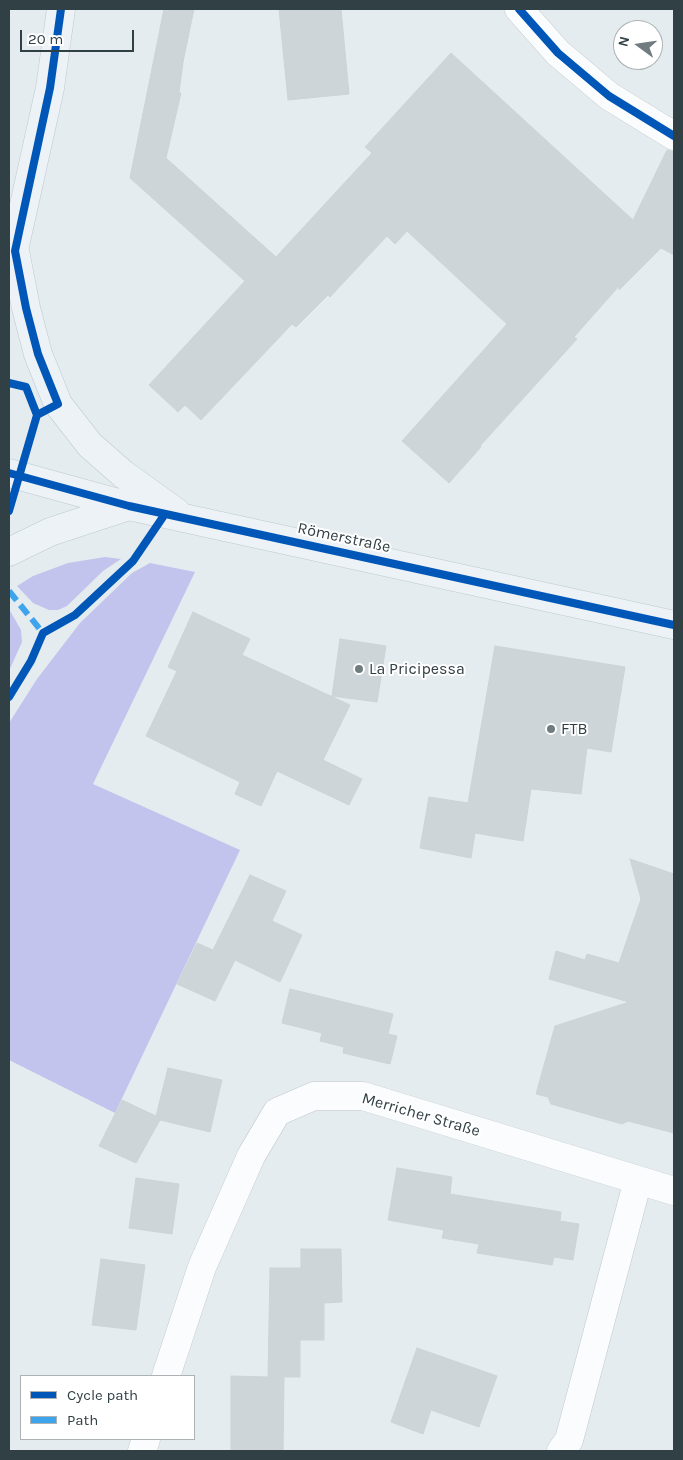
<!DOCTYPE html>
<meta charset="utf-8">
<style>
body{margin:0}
#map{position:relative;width:683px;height:1460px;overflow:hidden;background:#e4ecef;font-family:Karla,sans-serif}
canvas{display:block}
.frame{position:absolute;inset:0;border:10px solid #314044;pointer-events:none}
.legend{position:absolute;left:20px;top:1375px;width:175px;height:65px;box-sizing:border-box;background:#fff;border:1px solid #adb3b4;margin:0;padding:6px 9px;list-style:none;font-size:15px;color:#314044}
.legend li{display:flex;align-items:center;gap:10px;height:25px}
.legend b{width:25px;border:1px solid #adb3b4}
.north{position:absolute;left:613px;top:20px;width:50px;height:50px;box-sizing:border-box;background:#fff;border:1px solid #adb3b4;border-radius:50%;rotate:284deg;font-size:14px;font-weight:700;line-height:20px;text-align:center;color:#314044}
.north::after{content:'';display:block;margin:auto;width:18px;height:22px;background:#707c80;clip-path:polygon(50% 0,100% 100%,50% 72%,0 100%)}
.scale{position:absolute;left:20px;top:30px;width:114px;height:22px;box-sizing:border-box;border:2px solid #314044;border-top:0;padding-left:6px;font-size:15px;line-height:18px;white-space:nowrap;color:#314044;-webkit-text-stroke:4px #fff;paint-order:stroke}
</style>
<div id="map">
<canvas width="683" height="1460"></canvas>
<div class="frame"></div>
<ul class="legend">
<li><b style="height:6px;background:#0057b8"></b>Cycle path</li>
<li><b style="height:6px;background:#3ea4ec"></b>Path</li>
</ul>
<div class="north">N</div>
<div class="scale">20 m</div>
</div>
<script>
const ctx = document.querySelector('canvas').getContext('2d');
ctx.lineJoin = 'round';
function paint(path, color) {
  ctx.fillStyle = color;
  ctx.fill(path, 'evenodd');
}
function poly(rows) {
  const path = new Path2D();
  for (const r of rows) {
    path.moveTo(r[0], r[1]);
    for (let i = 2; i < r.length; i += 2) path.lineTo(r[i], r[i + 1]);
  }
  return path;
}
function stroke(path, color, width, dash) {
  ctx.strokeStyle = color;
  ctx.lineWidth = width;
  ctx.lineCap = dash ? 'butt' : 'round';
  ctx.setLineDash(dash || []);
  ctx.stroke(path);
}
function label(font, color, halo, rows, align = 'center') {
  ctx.font = font + ' Karla,sans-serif';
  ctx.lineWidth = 4;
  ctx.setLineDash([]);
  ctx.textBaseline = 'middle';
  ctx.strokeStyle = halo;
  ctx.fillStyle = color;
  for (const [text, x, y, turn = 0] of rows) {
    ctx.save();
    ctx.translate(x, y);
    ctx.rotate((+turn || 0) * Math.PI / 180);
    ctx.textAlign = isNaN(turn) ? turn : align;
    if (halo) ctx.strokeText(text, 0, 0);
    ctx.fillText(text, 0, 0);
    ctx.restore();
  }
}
paint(poly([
 [105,557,121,559,103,571,67,606,58,610,49,610,33,603,17,586,33,576,68,563],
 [150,563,195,572,93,784,240,850,115,1113,9,1060,9,723,37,679,80,623,132,573],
 [9,609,21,630,22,642,9,671]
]), '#c2c4ed');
const building = poly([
 [164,9,194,9,183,62,179,93,181,93,166,158,276,257,372,153,365,147,451,53,633,220,667,150,674,152,674,255,661,248,619,290,619,286,574,337,577,339,480,446,481,447,449,483,402,441,507,324,407,231,395,244,387,236,330,297,328,295,296,327,292,324,201,420,185,405,178,412,149,385,245,281,130,178,164,9],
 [279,9,341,9,349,94,288,100,279,9],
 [193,612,250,639,242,655,350,705,323,760,362,779,349,805,277,771,261,806,235,794,240,782,146,736,177,671,168,667,193,612],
 [340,639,386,646,377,702,332,696,340,639],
 [495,646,625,667,611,752,587,748,581,794,531,789,523,841,475,833,471,858,420,848,429,797,468,803,495,646],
 [630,859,674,874,674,1133,628,1121,622,1124,551,1104,548,1097,536,1094,555,1026,629,1002,549,979,556,951,585,960,587,954,619,963,641,899,630,859],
 [250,875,286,891,272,921,302,935,280,982,235,960,215,1001,177,984,197,943,213,950,250,875],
 [290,989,393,1014,388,1034,397,1036,390,1064,343,1053,344,1047,320,1041,322,1033,282,1023,290,989],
 [168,1068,222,1080,210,1132,160,1120,136,1163,99,1146,122,1100,156,1116,168,1068],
 [397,1168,452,1177,450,1194,561,1212,560,1221,579,1224,573,1260,554,1257,552,1265,477,1253,479,1244,442,1238,444,1230,388,1220,397,1168],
 [136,1178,179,1184,172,1234,129,1228,136,1178],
 [301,1249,341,1249,342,1302,324,1303,324,1340,300,1340,300,1377,284,1377,283,1451,231,1451,231,1376,268,1377,270,1268,301,1268,301,1249],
 [101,1259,145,1265,136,1330,92,1325,101,1259],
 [417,1348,497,1376,479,1427,431,1410,423,1434,391,1422,417,1348]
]);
paint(building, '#cdd5d8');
stroke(building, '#cad4d7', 1);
const minor = poly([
 [519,9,558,53,609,96,674,136],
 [166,1376,202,1267,251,1156,277,1112,314,1096,363,1096,674,1191],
 [142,1451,146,1439],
 [561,1451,569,1440,638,1180]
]);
const secondary = poly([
 [15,251,26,308,38,354,58,404,90,445,123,474,176,512],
 [10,268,50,88,61,9],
 [9,473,129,506,674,625],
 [9,552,50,532,129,506]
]);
stroke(minor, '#c2cacc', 29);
stroke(secondary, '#bccad0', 29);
stroke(minor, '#fbfcfd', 28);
stroke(secondary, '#ecf2f6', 28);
stroke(poly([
 [9,591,43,633]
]), '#3ea4ec', 6, [12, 6]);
stroke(poly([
 [519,9,558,53,609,96,674,136],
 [9,383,26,387,37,415,58,404,38,354,26,308,15,251,50,88,61,9],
 [9,473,129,506,674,625],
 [9,511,37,415],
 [9,697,31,661,43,633,75,615,133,561,165,514]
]), '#0057b8', 8);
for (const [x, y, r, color] of [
 [359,669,5,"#707c80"],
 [551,729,5,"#707c80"]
]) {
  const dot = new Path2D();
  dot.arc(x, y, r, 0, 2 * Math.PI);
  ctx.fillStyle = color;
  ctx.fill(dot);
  stroke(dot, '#fff', 2);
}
label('16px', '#314044', '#fff', [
 ["Römerstraße",344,538,12],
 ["Merricher Straße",421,1115,16]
]);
label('16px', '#314044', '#fff', [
 ["La Pricipessa",369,669],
 ["FTB",561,729]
], 'left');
</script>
